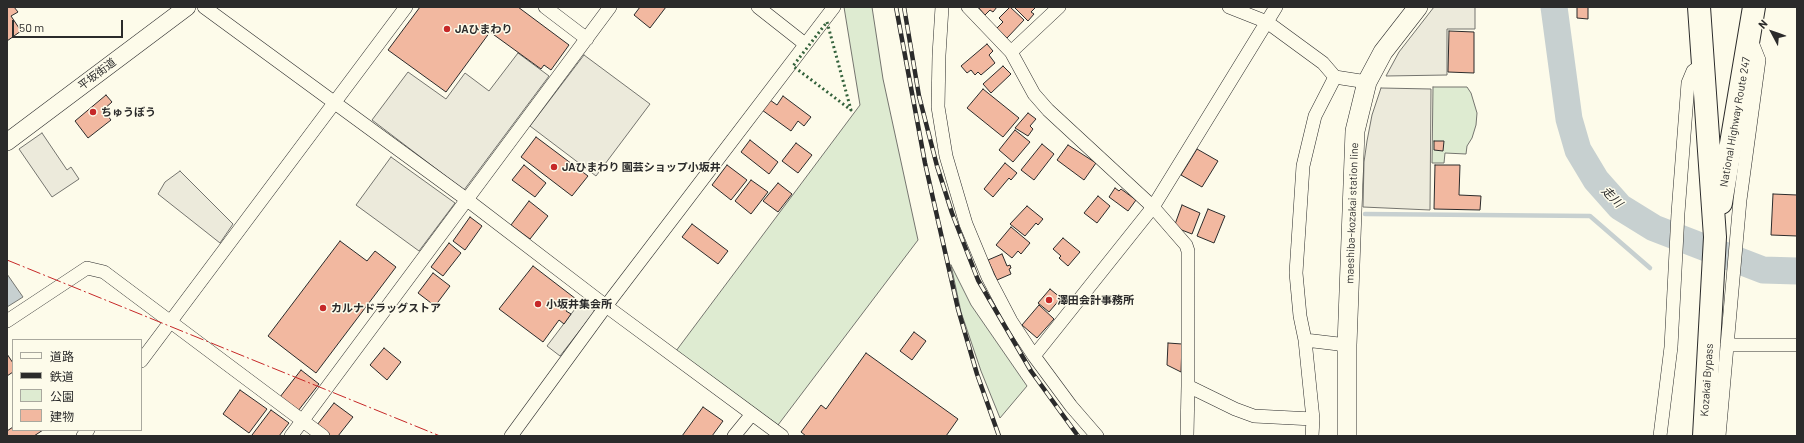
<!DOCTYPE html>
<meta charset="utf-8">
<style>
body{margin:0}
#map{position:relative;width:1804px;height:443px;overflow:hidden;background:#fdfbea;font-family:Barlow,"Noto Sans JP",sans-serif}
canvas{display:block}
.frame{position:absolute;inset:0;border:8px solid #2b2b2b;pointer-events:none}
.legend{position:absolute;left:12px;top:339px;width:130px;height:92px;box-sizing:border-box;background:#fdfbea;border:1px solid #a9a89e;margin:0;padding:5px 7px;list-style:none;font-size:12px;color:#2b2b2b}
.legend li{display:flex;align-items:center;gap:8px;height:20px}
.legend b{width:20px;border:1px solid #a9a89e}
.north{position:absolute;left:1752px;top:12px;width:40px;height:40px;-webkit-text-stroke:3px #fdfbea;paint-order:stroke;rotate:311deg;font-size:11px;font-weight:700;line-height:16px;text-align:center;color:#2b2b2b}
.north::after{content:'';display:block;margin:auto;width:14px;height:18px;background:#2b2b2b;clip-path:polygon(50% 0,100% 100%,50% 72%,0 100%)}
.scale{position:absolute;left:12px;top:20px;width:111px;height:18px;box-sizing:border-box;border:2px solid #2b2b2b;border-top:0;padding-left:5px;font-size:12px;line-height:14px;white-space:nowrap;color:#2b2b2b;-webkit-text-stroke:3px #fdfbea;paint-order:stroke}
</style>
<div id="map">
<canvas width="1804" height="443"></canvas>
<div class="frame"></div>
<ul class="legend">
<li><b style="height:5px;background:#fdfbea"></b>道路</li>
<li><b style="height:5px;background:#2b2b2b"></b>鉄道</li>
<li><b style="height:11px;background:#deebd1"></b>公園</li>
<li><b style="height:11px;background:#f2b8a0"></b>建物</li>
</ul>
<div class="north">N</div>
<div class="scale">50 m</div>
</div>
<script>
const ctx = document.querySelector('canvas').getContext('2d');
ctx.lineJoin = 'round';
function paint(path, color) {
  ctx.fillStyle = color;
  ctx.fill(path, 'evenodd');
}
function poly(rows) {
  const path = new Path2D();
  for (const r of rows) {
    path.moveTo(r[0], r[1]);
    for (let i = 2; i < r.length; i += 2) path.lineTo(r[i], r[i + 1]);
  }
  return path;
}
function stroke(path, color, width, dash) {
  ctx.strokeStyle = color;
  ctx.lineWidth = width;
  ctx.lineCap = dash ? 'butt' : 'round';
  ctx.setLineDash(dash || []);
  ctx.stroke(path);
}
function label(font, color, halo, rows, align = 'center') {
  ctx.font = font + ' Barlow,"Noto Sans JP",sans-serif';
  ctx.lineWidth = 3;
  ctx.setLineDash([]);
  ctx.textBaseline = 'middle';
  ctx.strokeStyle = halo;
  ctx.fillStyle = color;
  for (const [text, x, y, turn = 0] of rows) {
    ctx.save();
    ctx.translate(x, y);
    ctx.rotate((+turn || 0) * Math.PI / 180);
    ctx.textAlign = isNaN(turn) ? turn : align;
    if (halo) ctx.strokeText(text, 0, 0);
    ctx.fillText(text, 0, 0);
    ctx.restore();
  }
}
const green = poly([
 [844,7,872,7,883,79,918,240,778,425,676,351,860,105,844,7],
 [1433,87,1467,87,1471,93,1477,113,1476,125,1472,138,1467,146,1466,154,1445,153,1444,163,1432,163,1433,87],
 [951,265,971,305,1027,386,1000,418,981,371,961,312,951,265]
]);
paint(green, '#deebd1');
stroke(green, '#74746e', 1);
const parking = poly([
 [1434,7,1475,7,1475,29,1447,29,1447,75,1386,76,1399,52,1434,7],
 [518,53,549,76,464,190,372,120,408,72,446,99,465,73,489,91,518,53],
 [584,55,650,104,596,176,530,126,584,55],
 [1381,88,1431,89,1430,210,1363,207,1364,162,1367,141,1372,115,1381,88],
 [42,133,67,170,71,167,79,179,52,197,19,149,42,133],
 [391,157,455,203,419,251,356,205,391,157],
 [180,171,233,224,220,243,158,194,165,182,180,171],
 [581,301,595,311,560,356,547,346,581,301]
]);
paint(parking, '#eceadb');
stroke(parking, '#74746e', 1);
const water = poly([
 [7,274,23,297,7,307,7,274]
]);
paint(water, '#c7d0d0');
stroke(water, '#74746e', 1);
stroke(poly([
 [1365,214,1590,216,1650,268]
]), '#c7d0d0', 4.5);
stroke(poly([
 [1554,7,1569,119,1578,150,1596,180,1620,207,1654,228,1763,270,1797,271]
]), '#c7d0d0', 27);
const building = poly([
 [7,7,14,7,18,12,11,16,21,31,7,41,7,7],
 [420,7,518,7,569,45,551,70,544,65,541,69,490,32,446,92,388,50,420,7],
 [640,7,666,7,650,28,634,15,640,7],
 [978,7,997,7,993,12,990,10,985,15,978,7],
 [1010,7,1024,20,1007,38,997,28,1003,22,999,18,1010,7],
 [1014,7,1036,7,1031,12,1034,14,1028,21,1014,7],
 [1577,7,1588,7,1588,19,1577,18,1577,7],
 [1449,31,1474,32,1474,73,1448,72,1449,31],
 [987,44,993,51,989,55,995,63,981,75,978,72,975,75,971,70,967,73,961,66,987,44],
 [1003,66,1011,74,991,93,983,84,1003,66],
 [983,89,1019,118,1003,137,967,108,983,89],
 [106,95,112,102,103,110,111,120,88,138,75,121,106,95],
 [783,96,811,117,804,126,798,121,791,131,762,110,770,100,777,105,783,96],
 [1028,113,1036,119,1030,126,1033,129,1028,136,1015,128,1028,113],
 [1015,130,1030,142,1013,162,999,150,1015,130],
 [536,137,588,176,572,196,521,157,536,137],
 [750,140,778,162,769,174,741,152,750,140],
 [1434,141,1444,141,1443,151,1434,150,1434,141],
 [796,143,812,155,798,173,782,161,796,143],
 [1042,144,1054,154,1034,180,1021,170,1042,144],
 [1068,145,1096,163,1084,180,1057,160,1068,145],
 [1197,149,1218,161,1202,187,1181,175,1197,149],
 [1005,163,1017,173,1011,180,1009,178,993,197,984,189,1005,163],
 [524,165,546,183,535,197,512,180,524,165],
 [727,165,747,180,731,200,712,185,727,165],
 [1435,165,1460,165,1459,195,1481,196,1480,210,1434,209,1435,165],
 [751,180,768,192,751,214,735,201,751,180],
 [778,183,792,194,778,212,763,201,778,183],
 [1115,188,1119,191,1121,189,1136,200,1128,211,1109,197,1115,188],
 [1773,194,1797,195,1797,236,1771,235,1773,194],
 [1098,196,1110,206,1097,223,1084,213,1098,196],
 [529,201,548,216,530,239,511,225,529,201],
 [1182,205,1200,213,1192,234,1174,227,1182,205],
 [1027,206,1043,219,1038,225,1036,223,1025,236,1010,224,1027,206],
 [1208,209,1225,216,1214,243,1197,236,1208,209],
 [470,217,482,226,465,250,453,241,470,217],
 [692,224,728,251,718,264,682,237,692,224],
 [1011,227,1030,243,1021,254,1018,251,1012,258,996,245,1011,227],
 [1063,238,1080,252,1068,266,1059,258,1061,256,1053,249,1063,238],
 [340,241,367,261,375,251,396,267,316,373,268,336,340,241],
 [449,243,461,253,443,276,431,267,449,243],
 [1002,254,1007,266,1010,265,1011,268,1009,269,1011,274,997,280,988,260,1002,254],
 [533,266,576,299,566,311,571,314,564,324,559,320,543,342,499,309,533,266],
 [433,273,450,286,435,306,418,293,433,273],
 [1050,289,1061,298,1049,312,1038,303,1050,289],
 [1039,305,1054,319,1037,338,1022,325,1039,305],
 [914,332,926,341,912,360,900,351,914,332],
 [1168,343,1182,344,1181,372,1167,365,1168,343],
 [384,348,401,362,387,380,370,365,384,348],
 [866,353,958,419,946,436,806,436,801,432,821,405,826,409,866,353],
 [7,354,13,363,13,372,7,376,7,354],
 [301,370,319,384,298,411,280,397,301,370],
 [240,390,267,409,249,433,223,414,240,390],
 [334,403,353,417,338,436,331,436,317,425,334,403],
 [703,407,723,421,712,436,682,436,703,407],
 [271,410,289,423,279,436,254,436,252,435,271,410],
 [13,427,13,430,43,430,34,436,7,436,7,431,13,427]
]);
paint(building, '#f2b8a0');
stroke(building, '#2b2b2b', 1);
const minor = poly([
 [204,7,466,199,606,306,782,436],
 [545,7,587,39],
 [758,7,805,44],
 [942,7,939,55,938,107,946,156,966,224,988,277,1011,321,1034,356,1071,406,1097,436],
 [968,7,1011,52,1034,94,1048,110,1153,207,1034,356],
 [1229,7,1267,22,1323,63,1335,77,1367,82],
 [1011,52,1059,7],
 [1335,77,1315,116,1303,166,1296,273,1300,316,1305,340,1347,345],
 [7,321,87,268,104,272,323,436],
 [1305,340,1313,419,1312,436],
 [1727,345,1797,345],
 [141,361,406,7],
 [1188,386,1235,409,1254,416,1313,419],
 [83,436,88,430],
 [291,436,610,7],
 [511,436,606,306,834,7],
 [734,436,752,414],
 [1187,436,1188,386,1188,251,1186,245,1153,207,1276,7],
 [1660,436,1671,347,1678,213,1688,83,1693,71,1703,64],
 [1719,436,1740,200,1759,60,1751,40]
]);
const tertiary = poly([
 [7,142,187,7]
]);
const secondary = poly([
 [1347,436,1347,345,1355,131,1367,82,1383,52,1418,7]
]);
const trunk = poly([
 [1699,7,1715,237,1704,436],
 [1721,203,1754,7]
]);
stroke(minor, '#2b2b2b', 14);
stroke(tertiary, '#2b2b2b', 18);
stroke(secondary, '#2b2b2b', 20);
stroke(trunk, '#2b2b2b', 24);
stroke(minor, '#fdfbea', 13);
stroke(tertiary, '#fdfbea', 17);
stroke(secondary, '#fdfbea', 19);
stroke(trunk, '#fdfbea', 22);
const rail = poly([
 [896,7,925,163,958,309,977,374,999,436],
 [904,7,919,96,937,166,952,213,978,280,1031,371,1078,436]
]);
stroke(rail, '#2b2b2b', 4.5);
stroke(rail, '#fdfbea', 3, [9]);
stroke(poly([
 [827,22,851,110,793,66,827,22]
]), '#34623c', 3, [2, 3]);
stroke(poly([
 [7,260,440,436]
]), '#c62828', 1, [14, 3, 2, 3]);
for (const [x, y, r, color] of [
 [447,29,4,"#c62828"],
 [93,112,4,"#c62828"],
 [554,167,4,"#c62828"],
 [1049,300,4,"#c62828"],
 [538,304,4,"#c62828"],
 [323,308,4,"#c62828"]
]) {
  const dot = new Path2D();
  dot.arc(x, y, r, 0, 2 * Math.PI);
  ctx.fillStyle = color;
  ctx.fill(dot);
  stroke(dot, '#fdfbea', 1.5);
}
label('bold 11px', '#2b2b2b', '#fdfbea', [
 ["JAひまわり",455,29],
 ["ちゅうぼう",101,112],
 ["JAひまわり 園芸ショップ小坂井",562,167],
 ["澤田会計事務所",1057,300],
 ["小坂井集会所",546,304],
 ["カルナドラッグストア",331,308]
], 'left');
label('11px', '#2b2b2b', '#fdfbea', [
 ["平坂街道",97,74,-37],
 ["National Highway Route 247",1735,122,-80],
 ["maeshiba-kozakai station line",1352,213,-88],
 ["Kozakai Bypass",1707,380,-86]
]);
label('italic 12px', '#2b2b2b', '#fdfbea', [
 ["走川",1612,197,45]
]);
</script>
